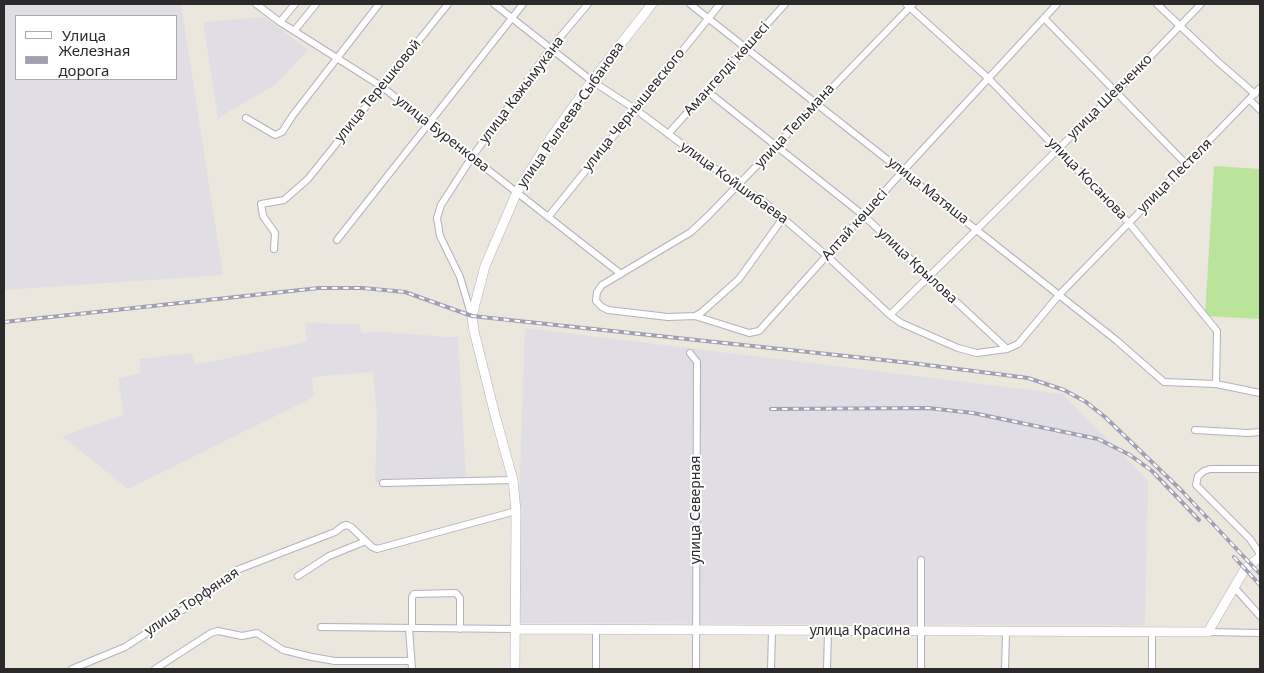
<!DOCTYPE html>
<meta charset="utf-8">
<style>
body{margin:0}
#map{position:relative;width:1264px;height:673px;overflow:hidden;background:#ebe7dd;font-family:"Noto Sans",sans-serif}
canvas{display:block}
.frame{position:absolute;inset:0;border:5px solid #2a2a2a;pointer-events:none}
.legend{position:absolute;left:15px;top:15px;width:162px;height:65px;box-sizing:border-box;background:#fff;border:1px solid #aaa;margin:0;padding:6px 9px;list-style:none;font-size:15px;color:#2a2a2a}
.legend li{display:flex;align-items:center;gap:10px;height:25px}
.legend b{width:25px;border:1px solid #aaa}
</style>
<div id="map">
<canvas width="1264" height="673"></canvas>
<div class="frame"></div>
<ul class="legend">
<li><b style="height:6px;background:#fff"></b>Улица</li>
<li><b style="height:6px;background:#a1a0b3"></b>Железная дорога</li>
</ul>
</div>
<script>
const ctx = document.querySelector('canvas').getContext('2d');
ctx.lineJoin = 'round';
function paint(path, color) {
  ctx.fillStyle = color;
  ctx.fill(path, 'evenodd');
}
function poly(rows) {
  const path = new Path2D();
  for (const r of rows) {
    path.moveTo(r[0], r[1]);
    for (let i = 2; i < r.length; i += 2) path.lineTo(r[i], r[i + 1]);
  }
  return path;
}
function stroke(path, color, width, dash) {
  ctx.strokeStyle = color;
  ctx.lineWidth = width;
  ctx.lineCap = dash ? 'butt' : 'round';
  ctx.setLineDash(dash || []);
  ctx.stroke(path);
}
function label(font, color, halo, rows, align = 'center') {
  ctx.font = font + ' "Noto Sans",sans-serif';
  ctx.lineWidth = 4;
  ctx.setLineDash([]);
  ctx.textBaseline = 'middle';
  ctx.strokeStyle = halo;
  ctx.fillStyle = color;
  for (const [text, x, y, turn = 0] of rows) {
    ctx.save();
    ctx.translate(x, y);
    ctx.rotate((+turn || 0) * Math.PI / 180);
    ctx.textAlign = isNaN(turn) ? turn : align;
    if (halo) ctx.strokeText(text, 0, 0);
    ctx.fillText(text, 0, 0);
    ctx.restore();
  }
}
paint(poly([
 [4,4,181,4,223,275,4,290],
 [176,16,176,79,16,79,16,16],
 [265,17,308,50,276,84,218,118,203,22],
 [305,323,360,324,361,333,385,332,446,337,458,337,466,479,375,482,377,418,373,372,312,377,314,397,128,489,62,436,124,415,118,378,141,373,139,359,192,353,195,365,307,342],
 [525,328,1063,394,1148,481,1145,625,515,623]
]), '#e0dde4');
paint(poly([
 [1214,166,1260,169,1260,319,1205,316]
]), '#b9e49a');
const street = poly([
 [256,4,280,22,381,86,621,274],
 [494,4,592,81,635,109,738,186,762,200,827,256,890,315,901,323,958,348,977,353,1007,349,1018,344,1059,295,1260,88],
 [690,4,1059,295,1116,340,1164,382,1216,384,1260,393],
 [906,4,988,78,1129,223,1217,331,1216,384],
 [1157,4,1217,61,1255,94],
 [1044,18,1187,165],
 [280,22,295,4],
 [294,31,316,4],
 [707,91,863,215,1007,349],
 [1250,100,1260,110],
 [246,118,275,135,282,132,293,115,379,4],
 [668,134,785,4],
 [549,216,720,4],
 [783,218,739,279,702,312,695,316,668,317,608,310,602,307,596,301,597,292,602,285,691,232,708,216,913,4],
 [337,240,523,4],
 [274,249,275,233,263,216,261,204,284,200,308,179,448,4],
 [471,314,460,277,440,236,437,218,441,205,472,157,551,48,588,4],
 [890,315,1116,92,1201,4],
 [695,316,749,333,759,331,903,171,1057,4],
 [690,353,697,362,696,669],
 [1195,430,1248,433,1260,432],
 [1260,469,1210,469,1204,471,1198,476,1196,485,1250,539,1260,554],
 [383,483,513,480],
 [298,576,329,556,366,541],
 [1234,587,1260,616],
 [321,627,515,629],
 [409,628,412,669],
 [412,628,412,597,414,594,456,593,460,598,460,629],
 [596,630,596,669],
 [1208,632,1260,633],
 [72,669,125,647,184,609,237,570,335,532,343,526,347,525,351,527,372,547,377,549,516,511],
 [155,669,211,633,218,631,242,636,257,633,283,650,312,657,335,661,411,661],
 [771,669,772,631],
 [827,669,828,630],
 [921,669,921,560],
 [1005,669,1006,632],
 [1152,669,1152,632]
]);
const secondary = poly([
 [515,629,1208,632,1245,569,1260,557],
 [515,669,516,511,513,480,495,415,474,331,472,316,485,266,517,192,552,136,592,81,652,4]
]);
stroke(street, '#b1b1bd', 8);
stroke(secondary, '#b1b1bd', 10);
stroke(street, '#fff', 6);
stroke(secondary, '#fff', 9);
const rail = poly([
 [4,322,319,288,363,288,405,292,472,316,911,363,1028,378,1064,390,1086,402,1105,417,1182,491,1260,574],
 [771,409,928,408,973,413,1098,439,1130,455,1152,471,1199,520],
 [1234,557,1260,585]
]);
stroke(rail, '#a1a0b3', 4);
stroke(rail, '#fff', 2, [5.5]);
label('14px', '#2a2a2a', '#fff', [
 ["Амангелді көшесі",727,69,-48],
 ["улица Кажымукана",522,90,-53],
 ["улица Терешковой",378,91,-51],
 ["улица Шевченко",1110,97,-45],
 ["улица Чернышевского",634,110,-51],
 ["улица Рылеева-Сыбанова",571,115,-55],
 ["улица Тельмана",795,126,-47],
 ["улица Буренкова",442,134,38],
 ["улица Пестеля",1175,176,-45],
 ["улица Косанова",1087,179,46],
 ["улица Койшибаева",734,183,36],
 ["улица Матяша",928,191,38],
 ["Алтай көшесі",855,225,-48],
 ["улица Крылова",917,266,43],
 ["улица Северная",696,510,-90],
 ["улица Торфяная",192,602,-34],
 ["улица Красина",860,631]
]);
</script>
